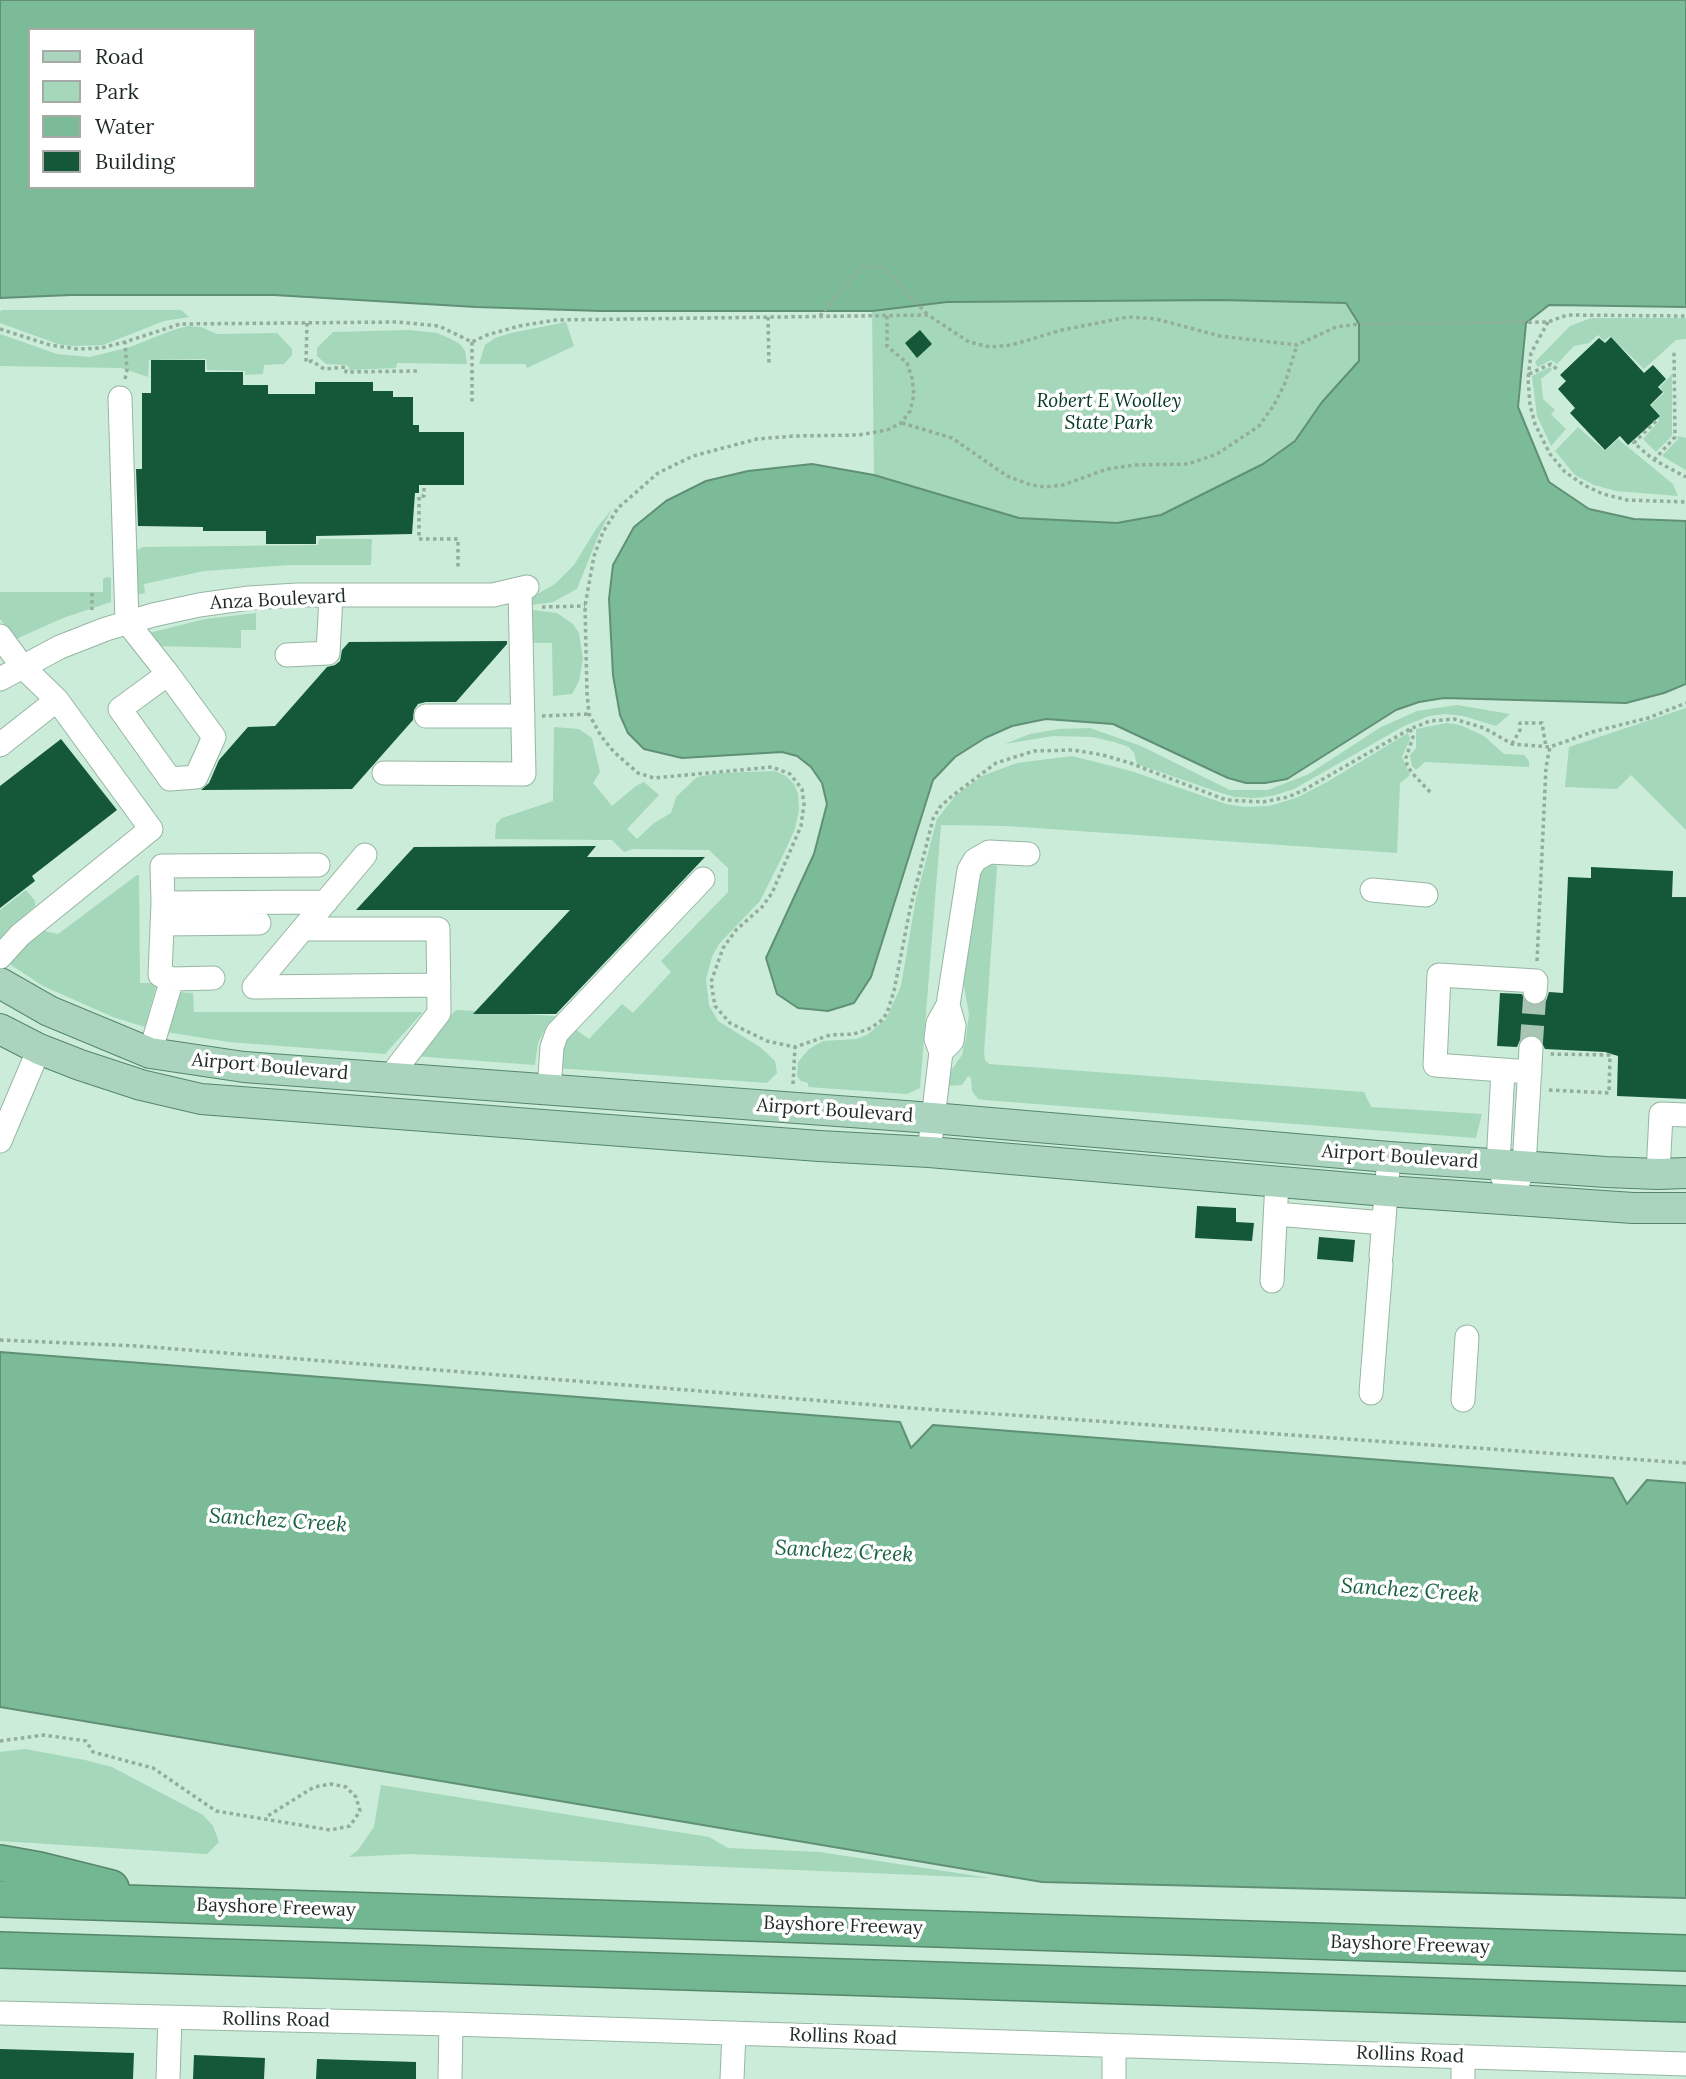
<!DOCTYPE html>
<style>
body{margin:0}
#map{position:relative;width:1686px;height:2079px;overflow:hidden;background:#cbecd8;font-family:Lora,serif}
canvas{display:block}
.legend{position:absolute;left:28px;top:28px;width:228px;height:161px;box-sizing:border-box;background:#fff;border:2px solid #a5aaa7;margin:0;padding:9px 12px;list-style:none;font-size:21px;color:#1e2b23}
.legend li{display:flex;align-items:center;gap:14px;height:35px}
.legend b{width:35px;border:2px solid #a5aaa7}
</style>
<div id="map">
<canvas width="1686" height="2079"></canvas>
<ul class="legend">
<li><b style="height:9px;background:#aad4bd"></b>Road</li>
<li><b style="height:19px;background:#a5d7ba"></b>Park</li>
<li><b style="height:19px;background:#7cbb98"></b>Water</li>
<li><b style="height:19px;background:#145839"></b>Building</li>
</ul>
</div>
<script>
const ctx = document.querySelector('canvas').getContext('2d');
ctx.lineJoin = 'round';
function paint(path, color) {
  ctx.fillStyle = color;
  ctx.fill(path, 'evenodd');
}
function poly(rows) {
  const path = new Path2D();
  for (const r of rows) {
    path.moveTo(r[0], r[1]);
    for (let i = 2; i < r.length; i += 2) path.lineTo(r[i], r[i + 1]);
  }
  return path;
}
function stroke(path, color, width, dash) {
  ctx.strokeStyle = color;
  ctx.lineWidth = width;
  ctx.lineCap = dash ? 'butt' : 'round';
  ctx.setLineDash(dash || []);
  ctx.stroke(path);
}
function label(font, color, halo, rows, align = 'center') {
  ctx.font = font + ' Lora,serif';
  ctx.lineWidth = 7;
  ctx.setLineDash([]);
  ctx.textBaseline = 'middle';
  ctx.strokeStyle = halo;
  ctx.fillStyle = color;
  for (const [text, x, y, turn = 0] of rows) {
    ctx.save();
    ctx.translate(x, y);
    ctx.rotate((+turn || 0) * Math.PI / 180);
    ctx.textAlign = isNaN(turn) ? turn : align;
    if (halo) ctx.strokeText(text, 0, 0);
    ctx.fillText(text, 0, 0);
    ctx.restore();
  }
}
paint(poly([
 [1221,300,1346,303,1359,324,1359,361,1323,402,1295,441,1263,464,1161,515,1117,523,1019,518,874,475,872,311,947,302],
 [3,310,181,310,189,317,164,321,103,345,73,346,58,344,0,323,0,311],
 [1591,318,1686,318,1686,339,1676,340,1644,369,1610,336,1604,341,1598,335,1589,343,1574,346,1557,364,1551,360,1538,367,1535,362,1570,326],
 [566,322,574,346,527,368,525,364,479,364,485,345,495,338,511,333],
 [188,326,201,327,217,334,277,333,292,349,292,355,284,364,264,365,263,374,245,375,245,371,207,370,206,359,149,360,148,377,121,368,0,366,0,334,57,354,90,357,130,347,173,330],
 [409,330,437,333,449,338,460,344,465,351,467,364,397,363,396,368,350,370,347,365,326,364,317,356,317,348,333,332],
 [1550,367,1552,370,1541,379,1543,399,1555,410,1551,414,1566,429,1551,446,1537,416,1532,376],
 [1672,374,1672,436,1656,452,1643,439,1659,421,1658,419,1660,415,1651,405,1664,393,1660,387],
 [1578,427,1605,451,1618,439,1673,484,1678,496,1616,491,1594,485,1575,475,1555,451],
 [1678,436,1686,438,1686,470,1662,456,1678,439],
 [612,509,599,534,577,589,553,602,532,605,532,597,555,584,574,565,596,529],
 [319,539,372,539,371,565,290,565,204,571,144,584,145,593,136,595,131,553,143,547,318,545],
 [107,577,111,578,111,602,63,618,16,639,0,619,0,592,103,592,103,579],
 [533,610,557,613,573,624,579,633,583,659,579,681,572,694,553,696,552,643,533,643],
 [256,613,256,630,241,630,241,648,155,646,145,634,205,619],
 [1457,705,1510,714,1496,726,1463,716,1445,714,1429,716,1404,726,1294,789,1272,796,1255,798,1234,797,1215,791,1137,764,1134,753,1129,747,1114,742,1092,737,1053,736,1005,744,1030,734,1059,729,1090,728,1141,746,1230,790,1268,790,1309,774,1381,727,1417,711],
 [1686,708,1686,830,1631,775,1617,789,1565,787,1569,747],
 [1447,723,1460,725,1484,736,1504,754,1524,755,1529,761,1529,767,1425,762,1416,770,1412,766,1410,755,1416,748,1416,729],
 [554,727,579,729,592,738,600,772,593,783,612,806,636,786,644,782,659,795,627,829,637,839,654,823,671,813,676,797,697,777,719,773,775,771,786,776,794,784,798,794,799,810,795,829,783,855,760,901,719,944,712,957,706,979,709,1005,718,1021,760,1047,775,1061,777,1073,767,1083,556,1068,564,1040,575,1029,589,1039,622,1004,633,1013,671,972,661,961,728,892,728,868,709,850,633,849,624,852,612,840,495,839,496,824,502,818,553,801],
 [1408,733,1410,739,1402,757,1410,775,1400,783,1397,853,1006,826,941,825,920,1088,907,1094,808,1087,808,1083,801,1081,797,1076,798,1062,809,1049,823,1041,856,1039,867,1035,886,1019,901,986,916,898,937,819,956,795,982,776,1017,763,1072,756,1131,771,1226,804,1244,807,1269,806,1296,798,1327,782],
 [990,864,997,866,984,1053,985,1060,989,1064,1364,1092,1371,1107,1482,1114,1476,1138,984,1100,978,1099,972,1091,971,1078,968,1076,962,1085,947,1086,950,1072,962,1055,966,1038,969,1014,963,980,978,879,980,872],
 [137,875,139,875,140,983,157,983,145,1027,113,1017,43,986,5,961,39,930,58,934],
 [26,890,35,901,35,906,0,939,0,910],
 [175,992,193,993,194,1012,423,1012,385,1054,229,1042,166,1032],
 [456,1010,556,1016,546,1027,538,1043,535,1065,414,1056],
 [25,1749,85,1760,112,1767,203,1815,213,1826,219,1842,207,1854,0,1841,0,1752],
 [381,1785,709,1837,728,1848,820,1852,990,1878,409,1854,349,1857,358,1850,374,1827]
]), '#a5d7ba');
const water = poly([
 [0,0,1686,0,1686,307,1549,305,1526,323,1518,407,1549,482,1589,509,1634,519,1686,521,1686,684,1664,693,1626,703,1444,698,1419,702,1396,710,1287,779,1265,783,1246,783,1228,778,1113,724,1046,719,1012,726,985,738,955,757,933,780,871,977,854,1003,828,1011,798,1008,777,994,766,958,814,854,827,804,822,783,811,767,797,756,782,752,682,758,644,749,628,733,620,715,613,675,609,599,613,565,634,527,666,501,706,481,748,471,812,464,874,475,1019,518,1117,523,1161,515,1263,464,1295,441,1322,402,1359,361,1359,324,1346,303,1221,300,947,302,872,311,601,311,476,307,274,295,71,295,0,298,0,0],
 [30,30,254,30,254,187,30,187,30,30],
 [0,1352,900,1422,911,1448,933,1425,1613,1478,1627,1504,1647,1480,1686,1483,1686,1898,1042,1882,0,1707,0,1352]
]);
paint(water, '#7cbb98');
stroke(water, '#609075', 2);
paint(poly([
 [920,330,932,344,917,358,905,343],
 [1611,337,1644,373,1653,365,1666,379,1658,387,1663,392,1650,405,1660,416,1628,445,1620,436,1605,450,1570,413,1575,408,1558,389,1566,381,1560,375,1599,338,1605,343],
 [151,360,205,360,205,372,243,372,243,385,268,385,268,394,315,394,315,382,373,382,373,391,393,391,393,397,413,397,413,425,419,425,419,432,464,432,464,485,419,485,419,493,415,493,412,534,316,536,316,544,266,544,266,531,203,531,203,527,138,526,136,469,142,469,142,393,151,393],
 [507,641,507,644,456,702,426,702,418,704,414,710,413,720,352,789,201,790,209,783,219,760,248,727,275,726,327,667,335,665,340,661,342,650,349,642],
 [61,739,117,810,32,876,35,881,0,908,0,786],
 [596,846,587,857,705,857,556,1014,473,1014,570,910,356,910,414,847],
 [1591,867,1673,871,1672,897,1686,897,1686,1099,1617,1096,1618,1056,1605,1052,1545,1049,1539,1037,1531,1034,1520,1040,1517,1047,1497,1046,1500,993,1522,994,1526,1003,1534,1006,1546,1001,1549,992,1563,993,1568,877,1591,878],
 [1197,1206,1236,1208,1236,1222,1254,1223,1252,1241,1195,1238],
 [1319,1237,1355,1240,1353,1262,1317,1259],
 [0,2049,134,2053,133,2079,0,2079],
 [194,2055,265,2058,264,2079,193,2079],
 [317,2059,416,2062,416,2079,316,2079]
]), '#145839');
stroke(poly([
 [1531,1048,1535,992]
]), '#a8c5b4', 23, [23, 11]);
const minor = poly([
 [120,398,127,622,168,674,214,737,196,777,170,779,120,709,168,674],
 [0,636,22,666,57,700],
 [287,655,328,653,331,596],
 [0,679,60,647,106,629,153,615,199,605,249,598,297,595,493,595,527,587],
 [426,716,523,716],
 [0,745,57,700,151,829,20,935,0,957],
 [384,773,524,774,520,590],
 [318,865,162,866,163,903,326,902],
 [1372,890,1426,895],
 [163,903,160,975,172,979,213,978],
 [162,924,259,923],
 [303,929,438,929,439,1013,389,1078],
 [254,987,439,985],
 [254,987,365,855],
 [948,1005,969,870,975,860,989,852,1028,854],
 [150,1053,172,979],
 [1503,1070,1498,1165,1503,1178],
 [1530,1072,1435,1065,1439,975,1536,981,1535,992],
 [549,1090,552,1047,557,1033,703,879],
 [0,1141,39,1049],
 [929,1152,941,1052,936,1039,938,1023,948,1005,954,1026,952,1041,941,1052],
 [1658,1174,1661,1114,1686,1115],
 [1512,1199,1524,1166,1531,1048],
 [1276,1214,1384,1223],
 [1381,1256,1389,1157],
 [1272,1281,1277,1181],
 [1371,1393,1381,1264],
 [1463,1400,1467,1337],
 [0,2013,451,2024,1686,2064],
 [1114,2046,1114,2079],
 [168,2079,170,2018],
 [450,2079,451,2024],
 [732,2079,734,2033],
 [1463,2079,1463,2057]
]);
const major = poly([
 [0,983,49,1011,150,1053,244,1067,932,1118,1389,1157,1606,1172,1658,1174,1686,1173],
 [0,1029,39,1049,80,1065,141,1085,201,1099,819,1146,929,1152,1386,1191,1633,1208,1686,1208]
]);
const highway = poly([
 [0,1863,39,1870,111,1888],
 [0,1899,1686,1953],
 [0,1950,1686,2004]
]);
stroke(minor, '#96b6a3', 25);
stroke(major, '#55866a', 32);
stroke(highway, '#55866a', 38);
stroke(poly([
 [820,316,861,267,883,267,928,315],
 [887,316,887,346,907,363,912,378,914,395,910,411,901,423,887,430,859,435,794,436,757,439,693,456,658,473,618,508,603,532,594,556,585,606,587,693,589,714,601,736,614,752,638,773,654,778,772,767,790,774,802,789,804,804,801,826,772,893,762,907,736,930,723,948,711,982,715,1006,730,1023,767,1041,795,1047,830,1035,854,1034,871,1028,882,1020,887,1013,894,991,910,909,933,819,940,807,952,796,996,763,1034,751,1073,750,1103,755,1130,763,1226,800,1263,802,1288,797,1304,790,1410,729,1430,721,1454,719,1484,728,1512,744,1550,747,1592,732,1648,718,1686,703],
 [768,317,769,364],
 [1548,322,1531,353,1528,379,1530,405,1535,424,1550,454,1565,472,1584,485,1603,494,1627,500,1686,502],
 [307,323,306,362,312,361,324,369,346,367,346,372,418,371],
 [0,329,50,345,77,349,101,348,125,342,180,324,398,322,439,326,472,342,487,335,519,326,556,320,928,315,969,342,990,347,1011,345,1062,330,1128,317,1156,319,1220,336,1297,345,1336,327,1359,324,1548,322,1567,315,1686,316],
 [472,342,472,403],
 [1529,374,1551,364,1559,371],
 [125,379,127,370,125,342],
 [1656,421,1634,443,1654,460,1686,477],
 [902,423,952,438,1007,476,1031,485,1045,487,1063,485,1107,469,1135,465,1188,464,1217,454,1259,426,1274,405,1285,383,1297,345],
 [1654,460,1675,437,1674,351],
 [424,488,424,496,419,496,419,539,458,539,458,567],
 [92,593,92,610],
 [542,607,585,606],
 [542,716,589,714],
 [1410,729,1413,737,1406,758,1407,765,1412,773,1432,794],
 [1512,744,1520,730,1520,723,1542,723,1546,747],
 [1537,961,1546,767,1550,747],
 [793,1084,795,1047],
 [1549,1090,1609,1093,1610,1055,1550,1054],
 [0,1340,138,1346,912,1408,1686,1463],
 [0,1741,44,1735,86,1741,93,1752,153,1768,216,1811,330,1830,350,1826,360,1811,356,1797,346,1787,331,1784,314,1787,266,1817]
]), '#93ad9d', 3.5, [3.5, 3.5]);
stroke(minor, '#fff', 23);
stroke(major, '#aad4bd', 30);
stroke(highway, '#72b791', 35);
label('italic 19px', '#023821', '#fff', [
 ["Robert E Woolley",1109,402],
 ["State Park",1109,424]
]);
label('19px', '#1e2b23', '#fff', [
 ["Anza Boulevard",278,600,-3],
 ["Airport Boulevard",270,1067,5],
 ["Airport Boulevard",835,1111,4],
 ["Airport Boulevard",1400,1157,4],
 ["Bayshore Freeway",276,1908,2],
 ["Bayshore Freeway",843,1926,2],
 ["Bayshore Freeway",1410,1945,2],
 ["Rollins Road",276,2020,1],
 ["Rollins Road",843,2037,2],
 ["Rollins Road",1410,2055,2]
]);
label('italic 21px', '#196341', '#fff', [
 ["Sanchez Creek",278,1521,4],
 ["Sanchez Creek",844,1552,3],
 ["Sanchez Creek",1410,1591,4]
]);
</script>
